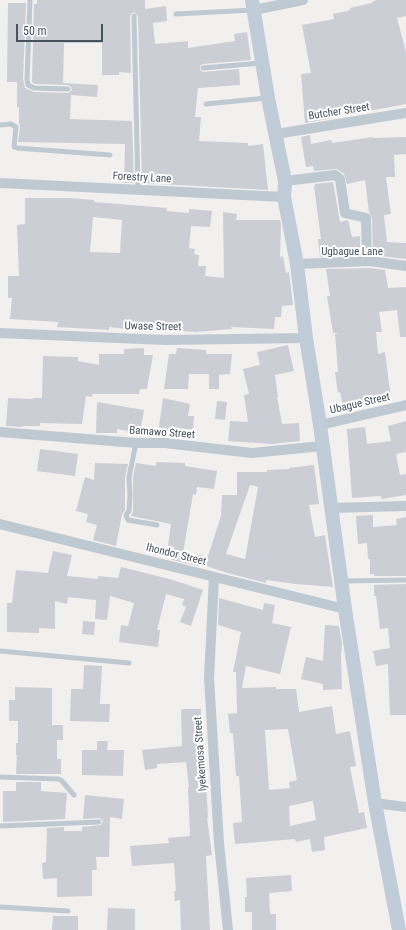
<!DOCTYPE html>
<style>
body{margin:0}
#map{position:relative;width:406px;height:930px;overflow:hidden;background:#f2efef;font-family:"Roboto Condensed",sans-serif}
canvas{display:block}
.scale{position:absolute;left:16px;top:24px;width:87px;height:18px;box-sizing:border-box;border:2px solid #46525e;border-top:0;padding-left:5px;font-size:12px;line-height:14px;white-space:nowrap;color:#46525e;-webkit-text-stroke:3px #fff;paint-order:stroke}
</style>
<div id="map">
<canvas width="406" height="930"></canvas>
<div class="scale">50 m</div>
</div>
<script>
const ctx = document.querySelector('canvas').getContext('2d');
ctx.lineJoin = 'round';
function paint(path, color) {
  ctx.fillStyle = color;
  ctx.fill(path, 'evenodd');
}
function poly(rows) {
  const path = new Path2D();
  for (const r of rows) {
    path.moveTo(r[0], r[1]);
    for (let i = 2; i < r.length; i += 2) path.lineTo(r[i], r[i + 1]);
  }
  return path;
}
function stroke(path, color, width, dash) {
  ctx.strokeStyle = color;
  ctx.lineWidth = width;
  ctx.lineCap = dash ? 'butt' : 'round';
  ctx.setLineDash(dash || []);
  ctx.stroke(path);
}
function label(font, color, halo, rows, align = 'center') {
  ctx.font = font + ' "Roboto Condensed",sans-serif';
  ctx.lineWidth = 4;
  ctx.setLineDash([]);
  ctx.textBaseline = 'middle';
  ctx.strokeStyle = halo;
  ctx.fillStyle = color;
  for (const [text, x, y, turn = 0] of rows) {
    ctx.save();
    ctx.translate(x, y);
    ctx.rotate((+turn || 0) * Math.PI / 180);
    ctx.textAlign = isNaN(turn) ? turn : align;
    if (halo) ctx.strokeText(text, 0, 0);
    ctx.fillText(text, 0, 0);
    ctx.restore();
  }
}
paint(poly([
 [37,0,145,0,145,9,166,6,167,21,153,23,155,44,188,41,188,48,235,41,234,34,247,32,251,60,203,64,200,66,200,70,203,72,239,69,240,85,198,88,195,117,201,117,199,141,248,143,248,146,263,144,268,190,142,183,138,16,134,12,132,13,130,16,131,73,119,72,119,75,102,75,102,43,64,43,63,83,98,85,97,97,71,95,70,119,132,121,134,183,124,183,125,144,18,142,20,127,19,124,19,107,17,107,17,82,7,82,8,3,26,3,23,79,25,88,34,92,68,93,72,90,71,87,68,85,35,84,32,82,34,4,37,4],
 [377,0,406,0,406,16,397,18,406,52,406,104,369,111,369,109,334,111,334,118,305,123,301,74,311,73,302,25,334,19,333,14,351,10,350,8,372,3,372,2],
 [310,135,311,144,331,140,332,143,373,137,373,138,406,137,406,154,394,155,395,177,386,177,391,214,384,215,387,242,406,243,406,259,373,255,372,218,369,212,365,180,347,184,344,174,337,169,314,171,313,166,306,167,301,137],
 [333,182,340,222,348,220,352,237,360,236,360,255,320,257,318,239,321,239,314,186,315,186,315,184],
 [25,198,69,198,94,200,94,202,167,208,166,211,189,213,189,209,212,211,210,227,191,226,189,248,195,249,194,254,199,255,198,266,206,266,205,276,224,278,223,212,237,214,236,220,280,220,281,226,280,257,283,256,286,273,289,272,293,305,282,306,281,317,275,317,274,329,231,327,232,329,195,332,155,329,154,332,109,327,109,330,57,327,58,322,10,319,12,298,8,298,8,276,19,276,17,225,25,224],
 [93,217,122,220,120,253,90,252],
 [370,268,385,270,388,288,406,287,406,337,400,337,397,310,379,312,382,332,376,332,378,354,385,352,391,399,388,400,388,401,344,411,340,392,338,393,335,372,338,372,335,334,339,333,333,333,327,296,330,296,326,269],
 [288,345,294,371,275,375,278,397,277,397,282,424,299,423,300,441,272,444,228,441,230,421,248,422,244,395,249,394,243,369,260,365,257,352],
 [144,348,144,355,153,355,147,389,140,389,139,394,92,394,92,397,86,396,82,424,40,423,40,426,23,426,23,427,6,426,8,398,32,399,33,398,42,398,43,356,78,357,78,361,99,365,99,354,124,354,124,349],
 [177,348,206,350,206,354,232,354,230,374,219,375,219,389,209,389,209,374,189,374,188,389,164,389,169,354,176,354],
 [163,398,190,404,188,416,194,416,193,430,173,427,172,434,158,433],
 [217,401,227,402,225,420,215,419],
 [97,402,144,410,140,433,117,429,117,433,96,433],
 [406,421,406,452,396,454,400,475,406,474,406,495,381,499,381,496,352,498,347,429,365,427,367,444,391,441,388,426],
 [40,449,78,454,75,476,37,471],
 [156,462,185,463,185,466,217,471,214,489,197,487,196,495,193,494,183,553,208,556,221,516,222,495,237,495,237,472,267,472,267,470,289,469,289,468,314,465,319,504,309,505,315,537,325,535,333,587,296,584,266,580,266,583,224,572,198,563,198,566,172,560,174,547,168,546,171,524,131,516,133,511,133,477,136,463,156,466],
 [250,485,258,487,245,559,226,554],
 [95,463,128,464,125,477,125,510,122,514,116,546,93,540,97,525,86,522,88,514,76,511,85,477,94,480],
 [373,515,373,527,397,525,396,519,406,517,406,576,374,576,374,574,370,574,370,559,368,559,367,543,358,544,356,516],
 [53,551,72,555,67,576,98,579,98,576,118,578,121,567,173,580,203,590,191,626,180,622,186,607,182,605,184,599,166,594,157,630,160,630,158,647,119,642,121,625,128,626,134,603,110,596,107,620,95,619,96,600,68,597,67,604,55,601,55,629,39,628,39,633,7,632,7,603,12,603,16,570,48,573],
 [406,584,406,715,390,715,388,664,376,666,373,651,390,648,388,628,380,629,376,596,374,596,374,585],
 [219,598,263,610,264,603,275,605,272,623,291,627,280,674,246,666,242,688,276,687,276,689,296,689,299,712,332,706,336,734,350,731,356,766,350,767,359,813,364,812,367,828,324,837,325,850,312,852,310,839,296,842,295,839,235,844,233,823,242,822,239,776,236,776,233,733,230,733,228,714,237,713,236,672,233,672,241,632,218,625],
 [288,729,297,780,289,782,290,788,269,790,265,730],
 [313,801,316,820,290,826,289,806],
 [83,621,95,622,94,635,82,634],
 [325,625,339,626,342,643,341,655,342,689,323,690,323,684,301,679,306,657,323,661],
 [84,665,102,666,100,704,110,704,109,722,70,721,71,689,83,689],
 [15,687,52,688,52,725,63,725,63,740,57,740,57,759,61,759,61,774,16,774,17,755,16,755,16,743,18,743,18,721,9,721,9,700,15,700],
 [181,709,201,709,201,735,199,735,206,783,208,818,207,818,212,855,206,856,210,930,181,930,180,900,175,901,174,891,176,891,174,863,132,866,130,846,169,843,168,838,190,836,188,787,189,787,186,762,157,764,157,768,145,770,142,750,182,746],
 [97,741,108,741,107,750,124,750,123,776,82,775,82,750,97,750],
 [16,782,41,782,41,791,67,793,65,819,3,822,3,791,16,791],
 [85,795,124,799,122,819,110,817,109,857,96,857,97,870,92,870,92,896,57,897,57,878,43,879,42,863,46,862,47,828,64,827,64,831,82,831,82,827,101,825,103,821,100,818,83,819],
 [291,875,292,891,269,893,270,914,276,914,276,930,252,930,252,912,245,912,245,897,247,897,246,878],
 [108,908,135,909,135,930,107,930],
 [53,916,78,916,78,930,52,930]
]), '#cbced4');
stroke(poly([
 [30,0,27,79,28,85,34,88,68,89],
 [176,14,253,10],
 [134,16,138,190],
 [203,68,261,63],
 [206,104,267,98],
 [0,125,11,124,16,127,14,147,17,148,110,155],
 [136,443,129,477,130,495,129,511,126,515,128,520,157,525],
 [343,581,406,580],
 [0,651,129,663],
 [0,777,58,779,61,780,74,795],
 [0,826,99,822],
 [0,907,68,911]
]), '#bfc9d2', 5);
stroke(poly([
 [254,10,303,0],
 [276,134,406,113],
 [285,181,335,175,340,179,345,213,366,218,367,261],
 [0,183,284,197],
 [297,264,370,261,406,266],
 [0,333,165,340,306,338],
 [320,425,406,405],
 [0,432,136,443,165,443,252,453,322,446],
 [331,508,406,506],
 [0,524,345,609],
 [214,577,209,678,219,843,228,930],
 [375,803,406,807]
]), '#bfc9d2', 10);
stroke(poly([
 [252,0,268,98,285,181,284,197,297,264,306,338,320,425,345,609,375,803,399,930]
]), '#c1ccd9', 14);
label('11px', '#46525e', '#fff', [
 ["Butcher Street",339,112,-9],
 ["Forestry Lane",142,178,3],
 ["Ugbague Lane",352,252],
 ["Uwase Street",153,327,1],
 ["Ubague Street",360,404,-13],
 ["Bamawo Street",162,433,4],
 ["Ihondor Street",176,555,14],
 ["Iyekemosa Street",201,754,-94]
]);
</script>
